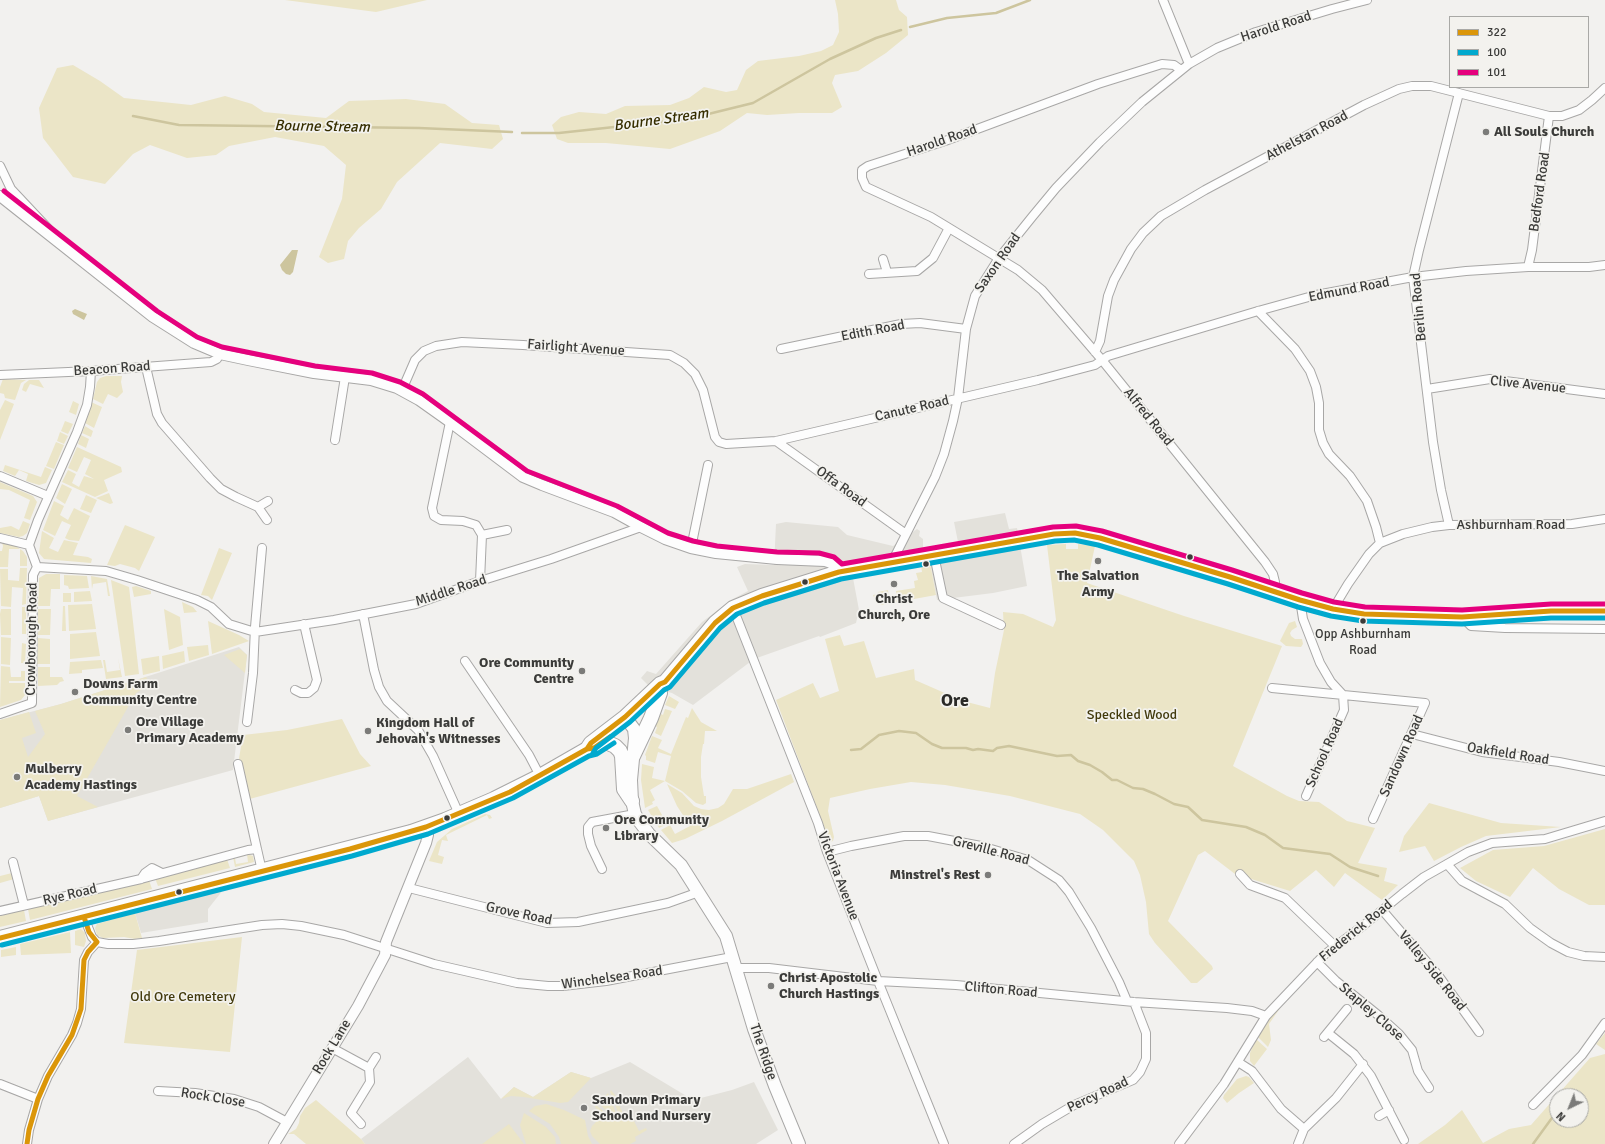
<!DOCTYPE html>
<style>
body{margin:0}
#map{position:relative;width:1605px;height:1144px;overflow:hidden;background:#f2f1ef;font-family:Signika,sans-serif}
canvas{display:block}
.legend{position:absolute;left:1449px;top:16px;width:140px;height:72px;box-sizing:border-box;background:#f3f2ee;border:1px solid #a9a9a6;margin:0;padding:5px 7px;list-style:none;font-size:12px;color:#3b3b39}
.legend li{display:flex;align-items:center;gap:8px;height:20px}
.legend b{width:20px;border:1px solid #a9a9a6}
.north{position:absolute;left:1549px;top:1088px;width:40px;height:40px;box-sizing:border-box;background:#f3f2ee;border:1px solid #a9a9a6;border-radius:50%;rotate:223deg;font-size:11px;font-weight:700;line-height:16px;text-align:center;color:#3b3b39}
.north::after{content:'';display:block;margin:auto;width:14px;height:18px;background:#7b7b79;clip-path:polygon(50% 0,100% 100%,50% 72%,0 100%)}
</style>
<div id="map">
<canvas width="1605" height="1144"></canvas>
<ul class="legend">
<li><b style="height:5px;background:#db9609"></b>322</li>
<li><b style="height:5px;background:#00a9ce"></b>100</li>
<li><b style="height:5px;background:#e5007d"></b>101</li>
</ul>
<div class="north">N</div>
</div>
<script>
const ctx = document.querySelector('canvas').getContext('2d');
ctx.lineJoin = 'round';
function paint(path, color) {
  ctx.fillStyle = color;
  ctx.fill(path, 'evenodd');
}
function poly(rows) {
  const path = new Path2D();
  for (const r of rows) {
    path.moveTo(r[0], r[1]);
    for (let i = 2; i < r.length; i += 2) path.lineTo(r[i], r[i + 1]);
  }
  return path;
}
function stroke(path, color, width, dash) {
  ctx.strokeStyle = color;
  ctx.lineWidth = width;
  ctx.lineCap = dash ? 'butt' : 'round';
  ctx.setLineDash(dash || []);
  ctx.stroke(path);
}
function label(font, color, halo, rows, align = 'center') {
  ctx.font = font + ' Signika,sans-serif';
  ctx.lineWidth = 3.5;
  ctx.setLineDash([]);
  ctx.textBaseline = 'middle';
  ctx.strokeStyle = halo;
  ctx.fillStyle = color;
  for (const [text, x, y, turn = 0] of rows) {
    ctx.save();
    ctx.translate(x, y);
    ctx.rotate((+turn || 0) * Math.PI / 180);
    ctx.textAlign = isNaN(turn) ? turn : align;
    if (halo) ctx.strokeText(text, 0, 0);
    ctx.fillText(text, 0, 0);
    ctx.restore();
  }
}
paint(poly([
 [1005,513,1009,529,1017,528,1027,586,993,593,937,600,930,563,853,578,859,610,856,623,820,637,819,636,754,659,693,705,672,693,651,688,641,678,647,671,656,674,702,622,731,600,748,591,737,567,745,564,774,565,776,524,786,522,838,527,847,535,893,546,917,529,920,531,919,536,923,539,923,548,958,542,954,522],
 [239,647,247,655,233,770,48,821,39,796,0,808,0,720,61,704],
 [223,890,208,909,208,922,141,933,135,913],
 [468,1057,501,1099,514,1087,533,1097,571,1072,591,1078,630,1062,693,1100,732,1090,754,1082,778,1130,756,1144,365,1144,361,1139]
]), '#e3e1db');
paint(poly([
 [285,0,427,0,376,12],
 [835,0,896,0,899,10,907,17,908,35,886,53,858,71,835,75,832,83,842,107,832,113,799,113,767,115,747,113,720,131,670,149,606,143,568,143,557,139,552,125,561,117,579,112,606,114,625,106,670,105,689,98,704,87,726,92,737,90,746,70,758,61,799,56,821,51,833,45,839,32,838,14],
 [73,65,100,81,124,98,191,105,225,96,252,104,264,112,326,118,349,101,406,99,445,104,472,123,499,125,503,139,492,149,440,143,397,182,381,209,359,228,348,241,344,259,328,263,319,257,342,199,346,165,324,146,275,137,229,146,216,155,187,158,150,145,133,154,105,184,73,177,43,138,39,108,57,68],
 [106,376,122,376,121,382,123,392,117,398,108,394,103,404,93,399,97,382,100,378],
 [3,379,26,380,21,383,15,400,5,398,4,394,0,393,0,387],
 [29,380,39,380,44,388,30,384,26,392,22,390,24,384],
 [5,400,14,404,0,440,0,410],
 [73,401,79,404,76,415,69,412],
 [91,402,102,407,94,428,85,423],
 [65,421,73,424,68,434,61,431],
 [85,426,93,431,91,437,82,433],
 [60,432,68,436,64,444,57,441],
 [81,435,89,439,86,448,78,444],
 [56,442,64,445,54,469,46,466],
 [77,447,121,467,122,472,104,480,108,491,95,497,62,482,68,470,76,474,72,483,79,487,84,476,94,479,85,474,91,460,84,457,77,472,68,468],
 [5,465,41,477,45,467,52,470,46,483,39,485,26,481,28,474,19,470,15,476,3,471],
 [0,482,33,496,37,502,30,520,24,518,30,500,9,490,0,489],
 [62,484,72,489,65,504,56,498],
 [109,493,113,503,110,504,96,498],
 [86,495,97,500,91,513,80,509],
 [54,501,64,506,60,515,68,520,74,508,90,516,79,541,69,540,65,538,71,525,62,521,55,536,43,530],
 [23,521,30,524,27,533,23,536,19,537,0,533,0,528,11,526,19,530],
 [125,525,155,537,139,571,135,568,120,564,115,566,107,565],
 [42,531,54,538,49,548,58,552,64,540,78,543,73,555,88,557,92,559,91,563,44,559,39,553],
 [2,543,14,545,23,551,27,557,27,566,20,566,20,549,9,549,8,567,0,567,0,551,2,551,3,546],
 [1066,544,1066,549,1078,549,1078,544,1095,546,1087,583,1184,616,1282,646,1233,766,1287,796,1299,801,1319,802,1347,821,1375,828,1358,863,1387,868,1384,881,1398,885,1382,900,1345,873,1334,887,1316,870,1290,891,1235,874,1205,851,1198,855,1168,921,1212,966,1213,969,1197,983,1191,983,1155,943,1149,934,1146,902,1140,875,1134,861,1103,830,1080,814,1010,796,945,785,911,782,870,789,830,798,828,811,834,837,833,841,830,842,776,700,813,683,820,698,839,691,825,639,840,635,844,646,864,641,876,678,914,669,915,680,963,701,990,708,995,673,1004,630,1003,612,1023,614,1053,627,1056,620,1047,545],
 [219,548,232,553,212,600,208,596,201,595],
 [930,563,936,595,881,605,880,600,875,600,873,595,878,594,878,592,888,590,889,598,897,597,896,591,915,588,914,581,918,580,916,573,922,572,921,565],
 [20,568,27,568,26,604,22,605,23,588,12,587,11,607,1,606,0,569,8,569,8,580,19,581],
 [46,574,60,574,60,589,51,589,50,606,38,606,39,578],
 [64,575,87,576,89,588,69,589,68,586,64,585],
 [91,576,107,579,110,596,108,596,106,582,93,584,92,589],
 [111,580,129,587,139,674,125,676],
 [136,586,151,591,151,594,134,597,132,587],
 [90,591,92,601,74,602,74,592],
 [63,593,71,593,71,602,63,602],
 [182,602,193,607,197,612,184,613],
 [92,604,96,629,69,631,68,605],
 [63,606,65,606,66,631,62,631],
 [22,607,26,607,26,634,22,634],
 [1,609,11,609,11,635,1,635,0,614],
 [38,609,51,609,50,635,38,635],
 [164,609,180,617,183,645,169,650],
 [208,621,239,635,249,641,212,654],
 [1295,621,1297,627,1292,630,1290,633,1291,636,1295,639,1302,639,1303,644,1301,647,1286,646,1280,641,1289,623],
 [96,632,100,656,70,659,70,634],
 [1,637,11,638,10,665,1,664],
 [38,638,50,639,50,664,37,664],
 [22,643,26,644,25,663,21,663],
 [208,645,209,655,189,661,187,647],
 [240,649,247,655,245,673,224,655],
 [184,651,185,662,163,669,162,656],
 [159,656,160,671,143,675,141,659],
 [118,658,122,677,106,679,103,660,105,660,107,672,120,670],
 [101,660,103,668,82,670,82,673,69,674,70,662],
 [1,666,10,667,11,677,21,677,21,671,25,671,25,681,9,681,9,683,25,683,25,695,21,700,0,707],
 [38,667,50,667,50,677,62,677,64,681,60,682,57,685,38,686],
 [146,677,149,682,147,686,136,693,77,796,98,807,48,821,39,796,0,808,0,720,29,712,36,733,22,738,28,757,45,734,35,711,61,704],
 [669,696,679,702,675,709,665,705],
 [692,708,701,722,717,731,705,731,704,744,703,744,701,757,701,777,704,796,706,796,706,803,703,805,696,803,682,791,665,781,650,790,655,800,652,802,653,804,645,808,641,780,642,764,654,767,652,778,665,781,671,756,658,752,655,763,646,760,646,756,645,755,652,736,662,740,658,748,671,754,686,717,688,718],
 [665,709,672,711,661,736,655,733,657,727,655,726,661,714,663,715],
 [342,719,360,754,371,766,246,800,238,764,243,735,287,730],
 [791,774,794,782,722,821,685,839,672,843,661,830,670,825,675,834,690,826,677,806,667,784,682,793,694,806,701,809,709,810,718,808,724,804,733,789,747,789],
 [1429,803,1501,823,1561,827,1486,836,1461,847,1434,861,1425,846,1399,852,1404,836],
 [657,806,667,824,659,828,648,810],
 [485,814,490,815,492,818,489,819,487,815,446,835,448,841,442,840,438,855,444,857,442,864,429,861,437,842,452,829],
 [1605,829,1605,905,1589,905,1559,889,1533,868,1510,897,1476,881,1460,868,1493,850,1544,846],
 [244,854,245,856,235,858,236,864,248,862,247,854,253,856,254,862,235,867,233,857],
 [227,859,230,868,158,886,155,878],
 [12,873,14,879,0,883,0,876],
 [149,880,152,889,30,920,28,909],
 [24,910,26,921,0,927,0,916],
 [135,913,142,938,135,939,124,937,103,938,97,935,95,928,97,924],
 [81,929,85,933,86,941,84,947,75,945,75,931],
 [70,932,71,953,21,955,20,944],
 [242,937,230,1052,124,1043,137,950],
 [16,947,16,955,1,957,1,950],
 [1287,998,1269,1024,1271,1040,1268,1047,1258,1037,1269,1018],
 [1605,1033,1605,1050,1596,1044],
 [1256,1039,1267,1049,1254,1066,1250,1061,1250,1053],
 [1605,1054,1605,1144,1418,1144,1445,1125,1462,1110,1483,1143,1509,1129,1531,1125,1590,1058],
 [1557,1096,1581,1096,1581,1120,1557,1120],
 [571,1072,591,1078,568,1102,560,1103,524,1097,511,1096,501,1099,514,1087,533,1097],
 [1246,1076,1249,1077,1254,1083,1239,1093,1227,1103,1223,1098,1224,1095,1237,1079],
 [611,1090,622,1104,619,1105,626,1120,632,1117,639,1131,646,1128,647,1130,635,1137,636,1141,630,1144,600,1144,592,1136,590,1131,592,1126,596,1122,595,1119,602,1119,604,1116,595,1107,596,1105,615,1121,620,1117,610,1092],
 [608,1093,617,1116,615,1118,598,1103],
 [316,1100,361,1139,365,1144,306,1144,294,1134,288,1134,296,1129,299,1123,300,1116,305,1108],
 [546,1104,564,1110,585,1120,588,1136,592,1144,561,1144,559,1137,550,1124,529,1111,535,1106],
 [524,1113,546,1127,555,1137,556,1144,526,1144,520,1125],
 [509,1124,524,1144,482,1144]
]), '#ebe5c7');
paint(poly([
 [292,250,298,250,293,272,290,275,286,274,282,270,280,265],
 [75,309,87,314,84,320,73,314,72,311]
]), '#cdc59e');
stroke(poly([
 [910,27,947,18,996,13,1030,0],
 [133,116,179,125,419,128,512,132],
 [522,133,559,133,688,119,753,103,830,59,876,38,901,30],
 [851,750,861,749,879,735,899,731,916,733,932,744,942,748,966,748,973,750,978,749,993,751,997,748,1009,746,1057,756,1071,755,1078,761,1090,765,1102,772,1112,780,1117,780,1133,788,1143,789,1155,794,1174,804,1188,807,1202,820,1246,827,1265,835,1283,848,1330,854,1350,867,1378,876],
 [1533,1144,1557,1111]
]), '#cdc59e', 2.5);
const minor = poly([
 [1163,0,1189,64],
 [1181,70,1174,65,1162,64,1098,84,945,141,868,166,862,170,862,178,866,187,931,217,1018,270,1042,290,1102,360,1265,562,1273,574,1275,582,1273,592],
 [0,166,11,189,57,238],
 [883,259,887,272],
 [1528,267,1532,250,1549,116],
 [869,274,917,271,933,258,949,228],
 [1258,311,1295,349,1310,371,1316,387,1319,403,1319,430,1323,443,1329,454,1350,476,1367,501,1376,527,1380,543],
 [781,349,901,324,920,323,966,329],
 [1095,352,1100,341,1108,296,1114,280,1131,249,1143,233,1161,216,1205,190,1364,105,1399,89,1412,86,1431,86,1549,116,1562,116,1579,110,1592,100,1605,88],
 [146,367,157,414,162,423,210,478,221,489,236,497,258,507,268,501],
 [0,375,91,371,211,362,217,359,220,354],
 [1427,389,1490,379,1605,394],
 [402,390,415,360,424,351,436,346,462,342,523,345,670,355,684,363,695,374,703,390,715,437,719,442,726,444,776,441,1038,380,1095,365,1108,356,1258,311,1316,295,1413,277,1466,271,1528,267,1589,267,1605,265],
 [450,422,432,508,434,516,441,520,463,521,476,525,482,535,480,581],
 [335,440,345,377],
 [776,441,906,534],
 [0,476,48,496],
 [258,507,267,520],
 [1449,525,1441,490,1433,442,1413,277,1419,250,1459,93],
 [482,535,507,530],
 [0,538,29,545,37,567],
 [29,545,38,520,77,432,87,405,90,387,91,371],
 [691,548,708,465],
 [934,555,943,598,1001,625],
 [891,564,935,477,944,454,953,421,958,398,966,329,975,296,999,258,1032,217,1056,188,1100,142,1142,102,1189,64,1217,48,1256,32,1332,9,1367,0],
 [37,567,106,571,137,580,197,600,211,607,229,624,255,632,334,620,416,604,480,581,551,559,641,527],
 [1300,600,1303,619,1320,663,1331,682,1343,695,1344,710,1306,796],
 [733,608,818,823,827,852,878,981,944,1144],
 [1333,609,1348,584,1369,554,1380,543,1403,534,1432,527,1449,525,1572,524,1605,519],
 [363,614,374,670,379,687,387,701,418,730,433,756,459,814],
 [1462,617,1471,626,1505,628,1605,629],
 [465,661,529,755,540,776],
 [1272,688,1425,703,1373,819],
 [295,690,301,693,308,693,314,688,317,680,304,624],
 [0,714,32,703,33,575,37,567],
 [247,722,253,673,255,627,262,548],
 [1412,734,1482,752,1559,762,1605,771],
 [238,764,257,849],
 [827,852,851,846,904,836,928,836,981,846,1028,860,1059,880,1069,892,1091,928,1119,982,1127,1001],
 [13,862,24,905],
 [1447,864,1462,881,1505,904,1530,928,1551,943,1568,952,1584,956,1605,957],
 [602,869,591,846,588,834,588,827,592,822,635,814],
 [1240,874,1250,885,1285,898,1335,946],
 [141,879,145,873,152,868,162,873],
 [409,888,547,923,578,922,668,903,699,892],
 [0,911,141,879,248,850,257,849,262,871],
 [1383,911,1438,975,1479,1032],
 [84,917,92,937,97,942,108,944,133,944,159,941,262,925,282,924,301,926,344,935,434,964,517,983,548,986,563,986,606,981,732,957],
 [1317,962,1336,981,1378,1015,1399,1034,1412,1050,1418,1071,1429,1088],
 [736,968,769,968,878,981,956,985,1134,1002,1227,1008,1252,1011,1266,1016],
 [1328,1033,1354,1054,1371,1076,1404,1140],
 [1324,1037,1347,1009],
 [332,1048,369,1068,376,1057],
 [1238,1062,1252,1071,1281,1109,1304,1129],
 [0,1084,38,1099],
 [158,1091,195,1093,234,1099,259,1107,287,1122],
 [1533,1105,1582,1055,1605,1023],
 [1379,1116,1389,1110],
 [361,1124,351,1113,370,1082,369,1068],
 [27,1144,29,1130,38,1099,48,1076,72,1035,77,1023,81,1009,84,960,88,952,97,942],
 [1014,1144,1042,1124,1074,1105,1133,1080,1140,1072,1146,1059,1146,1033,1134,1002],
 [1179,1144,1224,1084,1266,1016,1324,955,1364,925,1402,894,1424,877,1447,864,1468,852,1492,843,1545,839,1605,821],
 [1298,1144,1304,1129,1336,1098,1363,1064]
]);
const tertiary = poly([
 [0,196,153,317,194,343,220,354,248,360,314,373,371,380,397,388,419,400,450,422,523,477,542,485,614,512,641,527,665,539,691,548,716,553,777,559,825,561,831,563,839,572],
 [274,1144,358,1006,385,955,386,942,426,843,428,835,426,827]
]);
const secondary = poly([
 [625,717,634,729,635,738,631,780,632,801,635,814,639,821,649,834,681,865,726,936,754,1029,775,1086,799,1144]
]);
const trunk = poly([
 [602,743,608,743,615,746,620,751,622,756,624,789,632,801],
 [587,749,591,743,625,717,660,684,665,682,715,623,733,608,762,596,839,572,1054,534,1075,533,1100,538,1230,577,1300,600,1333,609,1364,614,1462,617,1551,611,1605,611],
 [633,756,651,718,660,693],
 [0,938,411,832,445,820,494,799,540,776,587,749,597,746]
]);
stroke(minor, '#a8a7a6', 10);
stroke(tertiary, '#a8a7a6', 12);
stroke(secondary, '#a8a7a6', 14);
stroke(trunk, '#a8a7a6', 16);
stroke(minor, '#fdfdfd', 8);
stroke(tertiary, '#fdfdfd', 10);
stroke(secondary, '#fdfdfd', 12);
stroke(trunk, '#fdfdfd', 14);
stroke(poly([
 [587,749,591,743,625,717,660,684,665,682,715,623,733,608,762,596,839,572,1054,534,1075,533,1100,538,1230,577,1300,600,1333,609,1364,614,1462,617,1551,611,1605,611],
 [0,938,350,849,426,827,510,792,587,749,594,748,610,737],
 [27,1144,29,1130,38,1099,48,1076,72,1035,81,1009,84,960,88,952,97,942,89,932,84,917]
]), '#db9609', 5);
stroke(poly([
 [593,753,596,748,630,722,664,690,670,687,720,628,737,614,764,603,841,579,1055,541,1074,540,1098,545,1228,584,1298,607,1331,616,1363,621,1462,624,1551,618,1605,618],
 [2,945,352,856,428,834,513,798,589,756,597,754,614,743]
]), '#00a9ce', 5);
stroke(poly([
 [4,191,157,311,197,337,222,347,315,366,372,373,400,382,423,394,527,471,617,506,668,533,693,541,717,546,777,552,819,553,834,557,842,564,1053,527,1076,526,1102,531,1232,570,1302,593,1334,602,1365,607,1462,610,1551,604,1605,604]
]), '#e5007d', 5);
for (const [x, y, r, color] of [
 [1486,132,4,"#7b7b79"],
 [1190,557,3.5,"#3b3b39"],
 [1098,561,4,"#7b7b79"],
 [926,564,3.5,"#3b3b39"],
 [805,582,3.5,"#3b3b39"],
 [894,584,4,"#7b7b79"],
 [1363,621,3.5,"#3b3b39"],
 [582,671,4,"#7b7b79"],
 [75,692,4,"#7b7b79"],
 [128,730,4,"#7b7b79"],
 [368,731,4,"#7b7b79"],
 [17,777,4,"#7b7b79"],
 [447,818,3.5,"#3b3b39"],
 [606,828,4,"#7b7b79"],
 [988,875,4,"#7b7b79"],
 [179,892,3.5,"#3b3b39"],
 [771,986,4,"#7b7b79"],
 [584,1108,4,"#7b7b79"]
]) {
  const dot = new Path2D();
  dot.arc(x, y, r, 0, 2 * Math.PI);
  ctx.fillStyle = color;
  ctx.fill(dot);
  stroke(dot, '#f3f2ee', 1.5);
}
label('13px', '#3b3b39', '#f3f2ee', [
 ["Opp Ashburnham",1363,635],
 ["Road",1363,651]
]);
label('14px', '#3b3b39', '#f3f2ee', [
 ["Harold Road",1276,27,-18],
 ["Athelstan Road",1307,136,-28],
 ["Harold Road",942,141,-19],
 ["Bedford Road",1540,192,-82],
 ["Saxon Road",998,263,-55],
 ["Edmund Road",1349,290,-11],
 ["Berlin Road",1419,307,-95],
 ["Edith Road",873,331,-11],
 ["Fairlight Avenue",576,348,4],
 ["Beacon Road",112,369,-4],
 ["Clive Avenue",1528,385,6],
 ["Canute Road",912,409,-13],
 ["Alfred Road",1148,417,51],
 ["Offa Road",841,487,36],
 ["Ashburnham Road",1511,525],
 ["Middle Road",451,591,-18],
 ["Crowborough Road",32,639,-89],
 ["School Road",1325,753,-66],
 ["Oakfield Road",1508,754,9],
 ["Sandown Road",1402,756,-66],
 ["Greville Road",991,851,15],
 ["Victoria Avenue",838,876,69],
 ["Rye Road",70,895,-13],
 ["Grove Road",519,914,12],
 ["Frederick Road",1356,931,-39],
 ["Valley Side Road",1432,971,51],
 ["Winchelsea Road",612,978,-8],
 ["Clifton Road",1001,990,5],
 ["Stapley Close",1371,1012,41],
 ["Rock Lane",332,1047,-59],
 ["The Ridge",763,1052,71],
 ["Percy Road",1098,1095,-25],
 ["Rock Close",213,1098,9]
]);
label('bold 14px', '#3b3b39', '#f3f2ee', [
 ["All Souls Church",1494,132],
 ["The Salvation",1098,576,"center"],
 ["Army",1098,592,"center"],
 ["Christ",894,599,"center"],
 ["Church, Ore",894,615,"center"],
 ["Ore Community",574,663,"right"],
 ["Centre",574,679,"right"],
 ["Downs Farm",83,684],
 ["Community Centre",83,700],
 ["Ore Village",136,722],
 ["Primary Academy",136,738],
 ["Kingdom Hall of",376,723],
 ["Jehovah's Witnesses",376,739],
 ["Mulberry",25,769],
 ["Academy Hastings",25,785],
 ["Ore Community",614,820],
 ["Library",614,836],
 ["Minstrel's Rest",980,875,"right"],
 ["Christ Apostolic",779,978],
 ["Church Hastings",779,994],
 ["Sandown Primary",592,1100],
 ["School and Nursery",592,1116]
], 'left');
label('14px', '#423a0d', '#f3f2ee', [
 ["Speckled Wood",1132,715],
 ["Old Ore Cemetery",183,997]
]);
label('italic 15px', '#362e00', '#f3f2ee', [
 ["Bourne Stream",661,120,-8],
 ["Bourne Stream",322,127,1]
]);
label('bold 18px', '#2a2a27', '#f3f2ee', [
 ["Ore",955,701]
]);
</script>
